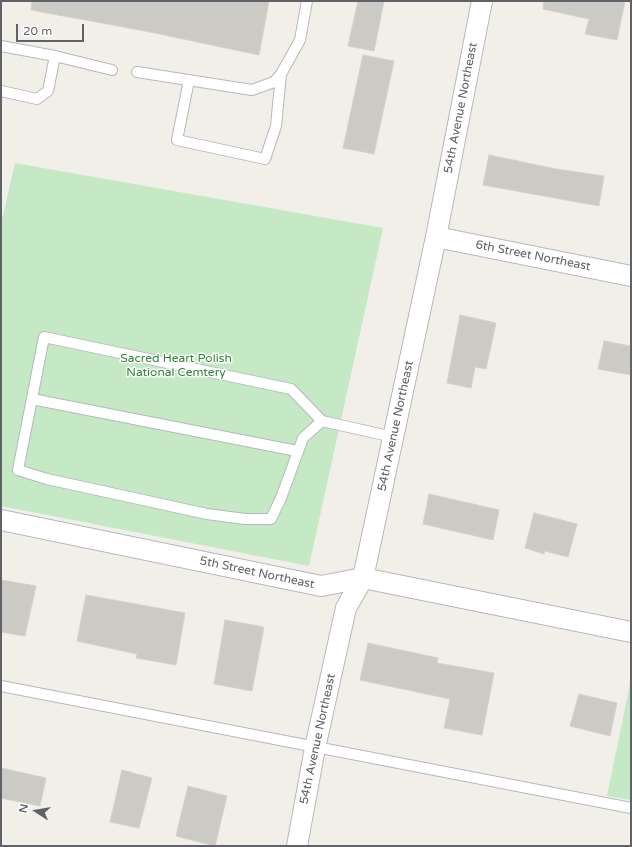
<!DOCTYPE html>
<style>
body{margin:0}
#map{position:relative;width:632px;height:847px;overflow:hidden;background:#f1efe8;font-family:"Varela Round",sans-serif}
canvas{display:block}
.frame{position:absolute;inset:0;border:2px solid #5f6368;pointer-events:none}
.north{position:absolute;left:16px;top:791px;width:40px;height:40px;-webkit-text-stroke:3px #fff;paint-order:stroke;rotate:282deg;font-size:11px;font-weight:700;line-height:16px;text-align:center;color:#5f6368}
.north::after{content:'';display:block;margin:auto;width:14px;height:18px;background:#5f6368;clip-path:polygon(50% 0,100% 100%,50% 72%,0 100%)}
.scale{position:absolute;left:16px;top:24px;width:68px;height:18px;box-sizing:border-box;border:2px solid #5f6368;border-top:0;padding-left:5px;font-size:12px;line-height:14px;white-space:nowrap;color:#5f6368;-webkit-text-stroke:3px #fff;paint-order:stroke}
</style>
<div id="map">
<canvas width="632" height="847"></canvas>
<div class="frame"></div>
<div class="north">N</div>
<div class="scale">20 m</div>
</div>
<script>
const ctx = document.querySelector('canvas').getContext('2d');
ctx.lineJoin = 'round';
function paint(path, color) {
  ctx.fillStyle = color;
  ctx.fill(path, 'evenodd');
}
function poly(rows) {
  const path = new Path2D();
  for (const r of rows) {
    path.moveTo(r[0], r[1]);
    for (let i = 2; i < r.length; i += 2) path.lineTo(r[i], r[i + 1]);
  }
  return path;
}
function stroke(path, color, width, dash) {
  ctx.strokeStyle = color;
  ctx.lineWidth = width;
  ctx.lineCap = dash ? 'butt' : 'round';
  ctx.setLineDash(dash || []);
  ctx.stroke(path);
}
function label(font, color, halo, rows, align = 'center') {
  ctx.font = font + ' "Varela Round",sans-serif';
  ctx.lineWidth = 3;
  ctx.setLineDash([]);
  ctx.textBaseline = 'middle';
  ctx.strokeStyle = halo;
  ctx.fillStyle = color;
  for (const [text, x, y, turn = 0] of rows) {
    ctx.save();
    ctx.translate(x, y);
    ctx.rotate((+turn || 0) * Math.PI / 180);
    ctx.textAlign = isNaN(turn) ? turn : align;
    if (halo) ctx.strokeText(text, 0, 0);
    ctx.fillText(text, 0, 0);
    ctx.restore();
  }
}
paint(poly([
 [15,163,383,228,309,566,1,506,1,224],
 [631,679,631,800,607,796]
]), '#c5e8c5');
const building = poly([
 [32,1,269,1,259,55,145,31,31,10,32,1],
 [358,1,384,1,374,51,348,46,358,1],
 [544,1,625,1,617,40,585,34,589,19,543,9,544,1],
 [363,55,394,61,374,154,343,148,363,55],
 [489,155,556,169,604,176,599,206,483,185,489,155],
 [460,315,496,323,486,369,475,367,471,388,447,383,460,315],
 [604,341,631,346,631,375,598,369,604,341],
 [429,494,499,510,493,540,423,524,429,494],
 [534,513,577,524,568,557,545,551,544,554,525,548,534,513],
 [1,580,36,586,25,636,1,632,1,580],
 [86,595,185,613,176,665,136,658,137,654,77,641,86,595],
 [225,620,264,627,252,691,214,684,225,620],
 [368,643,438,658,437,663,494,673,482,735,444,728,450,699,360,680,368,643],
 [579,694,617,703,610,736,570,726,579,694],
 [1,768,46,778,40,806,1,798,1,768],
 [122,770,152,778,139,828,110,822,122,770],
 [188,786,227,796,215,846,176,836,188,786]
]);
paint(building, '#cccac5');
stroke(building, '#d6d1c6', 1);
const service = poly([
 [1,46,55,56,112,70],
 [137,72,252,90,274,82,281,74,300,40,307,1],
 [189,80,177,140,265,159,276,126,281,74],
 [1,91,37,99,48,91,55,56],
 [32,399,297,451],
 [322,421,303,438,281,498,271,519,245,519,207,514,47,479,18,470,44,337,291,389,322,421,393,437],
 [1,686,631,808]
]);
const minor = poly([
 [436,237,631,276],
 [1,520,321,586,363,578,631,632],
 [297,846,315,748,346,608,363,578,436,237,482,1]
]);
stroke(service, '#b5b8bc', 12);
stroke(minor, '#b5b8bc', 22);
stroke(service, '#fff', 10);
stroke(minor, '#fff', 20);
label('12px', '#5f6368', '#fff', [
 ["54th Avenue Northeast",461,108,-79],
 ["6th Street Northeast",533,256,11],
 ["54th Avenue Northeast",396,426,-78],
 ["5th Street Northeast",257,573,12],
 ["54th Avenue Northeast",318,739,-78]
]);
label('12px', '#348238', '#fff', [
 ["Sacred Heart Polish",176,359],
 ["National Cemtery",176,373]
]);
</script>
